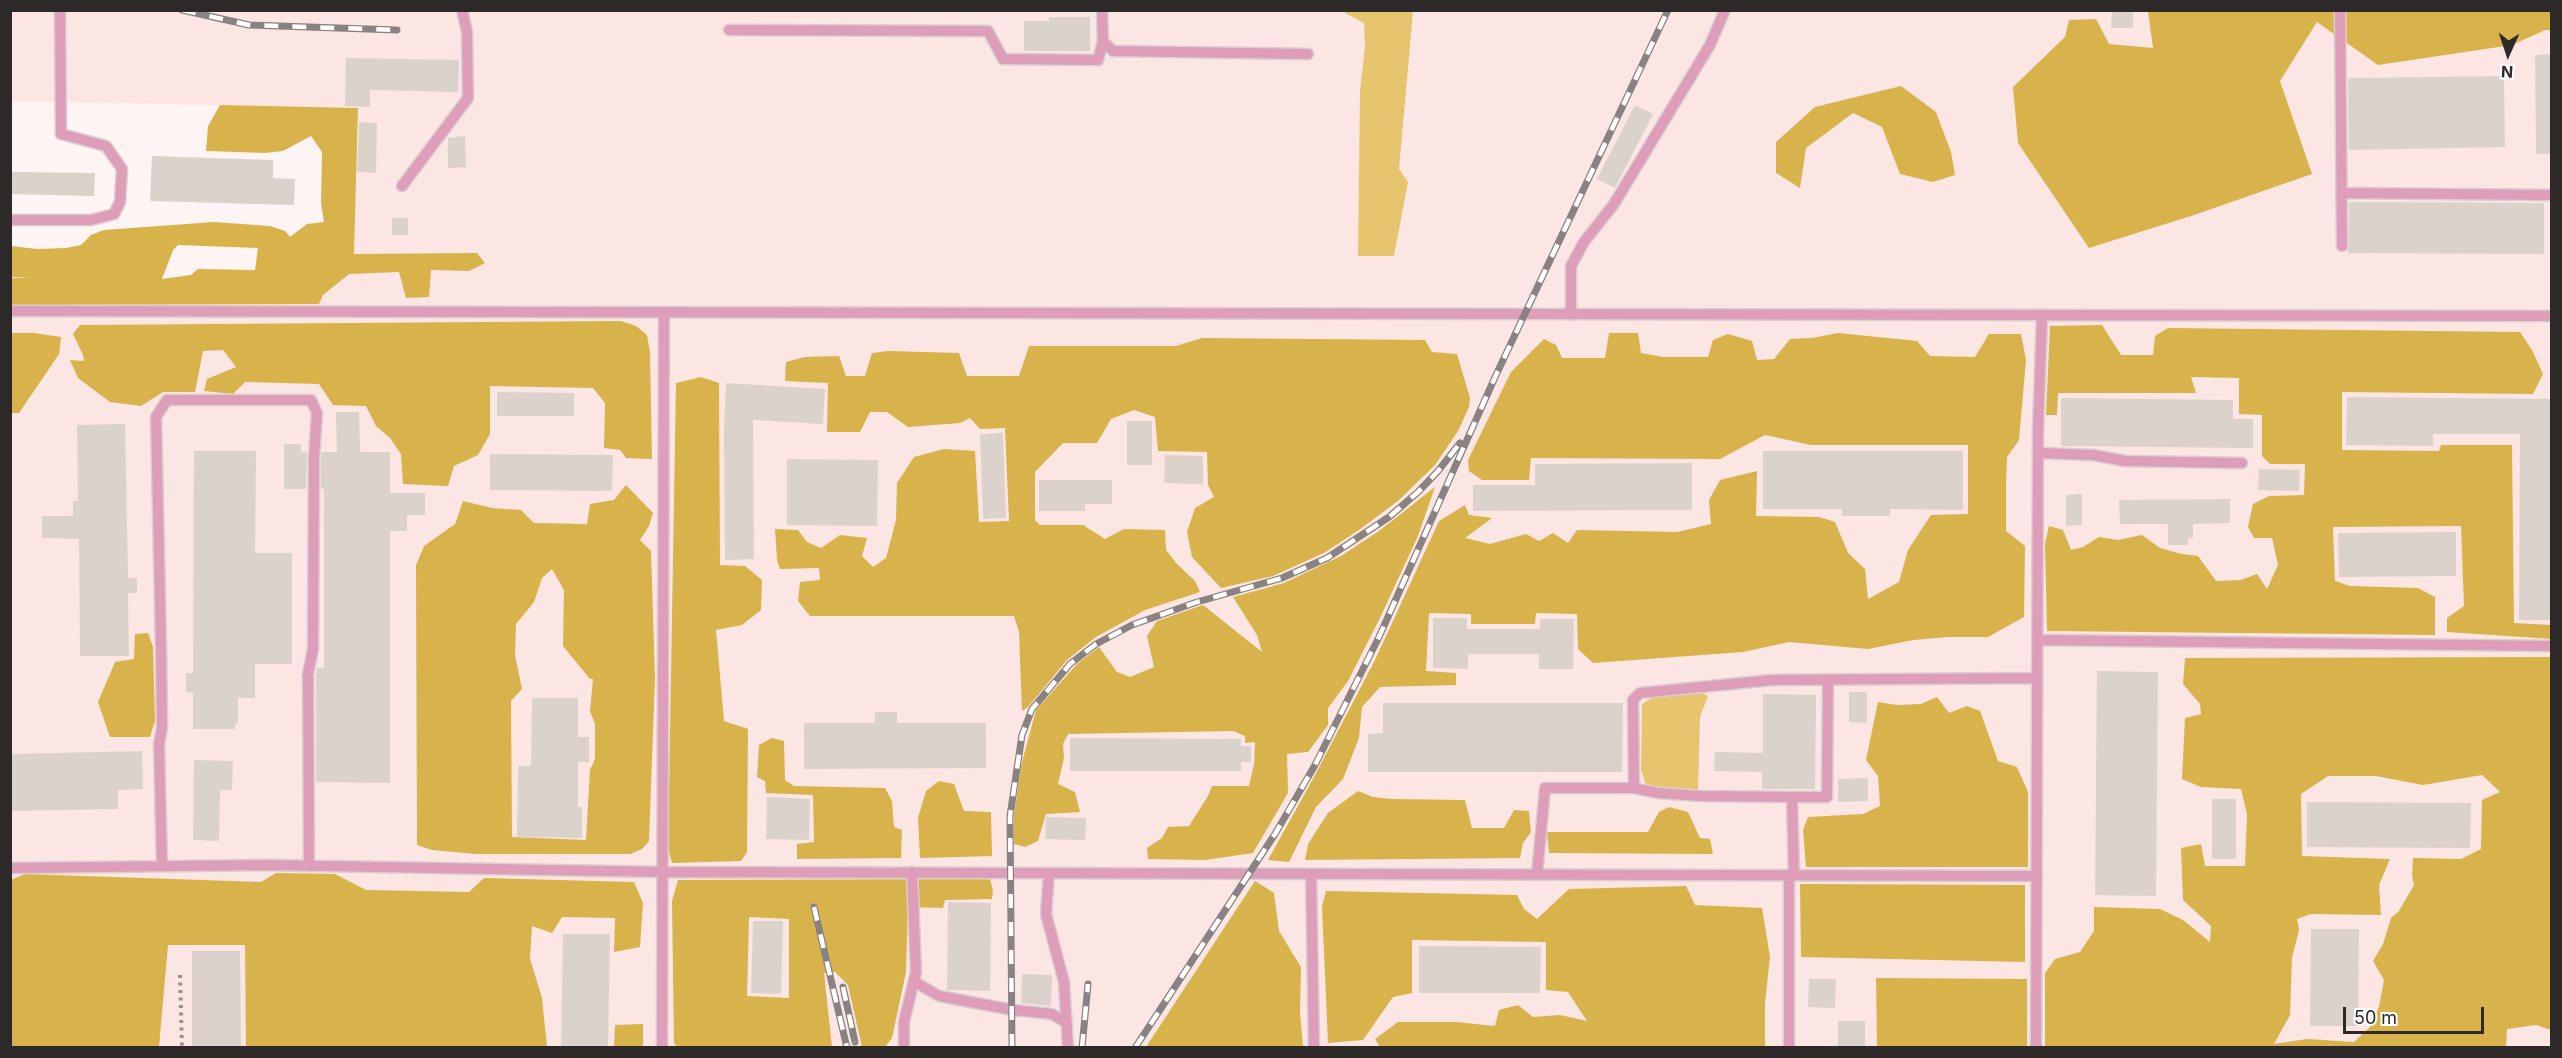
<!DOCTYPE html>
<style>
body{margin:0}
#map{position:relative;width:2562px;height:1058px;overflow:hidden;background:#fef4f3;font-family:Inter,sans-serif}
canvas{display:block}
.frame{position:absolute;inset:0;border:12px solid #2e2929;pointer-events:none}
.north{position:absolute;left:2478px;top:24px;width:60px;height:60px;-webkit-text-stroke:4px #fff;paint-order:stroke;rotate:183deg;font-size:16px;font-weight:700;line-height:24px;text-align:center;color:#2e2929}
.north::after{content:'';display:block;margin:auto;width:21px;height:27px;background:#2e2929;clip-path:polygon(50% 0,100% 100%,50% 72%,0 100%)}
.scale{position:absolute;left:2343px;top:1007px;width:141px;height:27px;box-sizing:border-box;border:3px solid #2e2929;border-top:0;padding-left:8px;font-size:18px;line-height:21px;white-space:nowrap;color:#2e2929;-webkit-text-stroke:4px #fff;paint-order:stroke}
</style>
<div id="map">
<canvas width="2562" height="1058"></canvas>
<div class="frame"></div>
<div class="north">N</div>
<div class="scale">50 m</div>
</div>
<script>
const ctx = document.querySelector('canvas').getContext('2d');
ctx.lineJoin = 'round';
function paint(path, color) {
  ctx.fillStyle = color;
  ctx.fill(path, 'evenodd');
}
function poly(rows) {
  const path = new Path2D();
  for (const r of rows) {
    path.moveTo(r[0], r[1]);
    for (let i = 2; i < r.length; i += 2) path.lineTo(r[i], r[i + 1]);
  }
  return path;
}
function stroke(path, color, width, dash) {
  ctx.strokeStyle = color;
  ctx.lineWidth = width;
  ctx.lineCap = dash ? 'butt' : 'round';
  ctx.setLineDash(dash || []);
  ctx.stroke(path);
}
paint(poly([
 [11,10,2551,11,2551,1047,11,1047,11,278,297,284,354,254,358,108,11,101]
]), '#fbe6e4');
paint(poly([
 [1345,11,1413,11,1399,169,1408,182,1394,256,1358,256,1360,91,1365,47,1364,23,1345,13],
 [1700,692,1708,696,1700,717,1698,790,1654,788,1645,783,1641,769,1642,704,1657,695]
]), '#e6c56e');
paint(poly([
 [2148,11,2551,11,2551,30,2545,30,2512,45,2378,65,2317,22,2280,81,2312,174,2194,215,2089,248,2018,143,2013,87,2065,37,2069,20,2096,19,2109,44,2153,48],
 [1901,86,1936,112,1951,152,1955,175,1933,182,1900,174,1882,127,1853,113,1806,148,1800,188,1776,173,1776,142,1815,107],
 [220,105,358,108,354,254,477,253,485,263,469,271,431,270,429,297,406,298,399,272,349,274,323,295,319,304,11,305,11,278,31,278,11,277,11,246,37,249,66,248,81,245,91,235,104,230,214,222,270,226,285,231,290,237,307,224,324,222,321,203,322,152,311,136,283,151,265,153,206,151,208,126],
 [178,245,258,248,255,270,198,269,191,275,162,279,173,250],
 [621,321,636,326,647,335,650,352,652,459,626,458,620,450,604,448,605,403,593,388,490,386,490,434,478,455,454,466,448,486,403,484,401,454,390,438,376,426,366,406,333,405,319,384,245,382,233,394,204,391,207,379,236,367,223,350,203,351,195,392,163,392,141,406,110,402,78,378,70,360,84,361,83,355,73,334,80,325],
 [2102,325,2121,355,2153,355,2155,336,2168,328,2520,332,2532,350,2543,374,2533,394,2342,392,2342,450,2439,451,2441,445,2512,445,2514,623,2551,625,2551,639,2447,632,2447,618,2464,606,2461,526,2333,527,2335,581,2350,586,2418,588,2435,597,2435,635,2047,631,2045,544,2049,526,2063,530,2071,550,2083,547,2099,537,2118,540,2142,535,2160,548,2182,554,2198,556,2216,581,2241,580,2257,574,2267,589,2278,565,2272,538,2254,538,2248,527,2253,504,2269,496,2304,495,2305,464,2270,464,2262,456,2262,415,2239,414,2239,378,2191,377,2196,393,2058,393,2057,415,2046,415,2050,326],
 [10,333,34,333,61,337,59,354,19,413,11,413],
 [1609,333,1638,333,1641,353,1663,357,1708,357,1713,340,1728,334,1752,341,1757,360,1774,359,1790,339,1812,338,1838,333,1917,341,1930,356,1975,357,1989,334,2021,334,2026,360,2019,440,2007,457,2006,483,2006,531,2025,546,2024,617,1988,637,1948,637,1913,640,1868,649,1789,642,1743,652,1593,663,1578,649,1577,614,1536,613,1535,624,1471,624,1471,614,1429,613,1426,671,1456,673,1456,685,1380,687,1362,707,1359,738,1343,779,1316,807,1289,862,1268,860,1314,777,1375,660,1439,521,1465,505,1469,515,1492,518,1465,538,1490,544,1526,534,1539,541,1553,533,1568,543,1577,530,1677,532,1711,524,1709,500,1720,480,1757,471,1756,516,1819,517,1835,522,1848,553,1865,569,1868,599,1899,582,1908,550,1931,515,1968,514,1968,445,1811,445,1765,435,1720,459,1531,458,1529,480,1482,480,1469,471,1468,460,1511,372,1544,339,1556,345,1562,358,1605,358],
 [1202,338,1425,340,1432,352,1457,354,1470,398,1469,407,1458,431,1435,465,1399,500,1359,530,1324,553,1273,576,1221,588,1192,557,1187,532,1195,508,1214,497,1208,485,1207,452,1158,451,1155,417,1134,410,1111,419,1097,443,1063,443,1035,472,1035,520,1040,525,1083,525,1105,539,1124,529,1165,530,1166,550,1177,564,1195,581,1200,592,1145,610,1096,637,1067,660,1028,707,1022,711,1019,632,1014,616,810,616,798,601,800,582,820,580,819,568,780,569,777,560,775,529,798,530,807,542,821,548,840,535,867,538,862,556,873,567,886,558,896,520,897,483,914,457,944,449,975,451,979,522,1009,521,1005,428,980,429,970,418,960,423,908,427,887,412,870,412,860,432,827,432,828,383,785,381,786,362,805,357,839,356,846,376,865,376,872,353,888,351,959,353,967,376,1019,376,1029,346,1176,346],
 [701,377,719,383,720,565,745,566,762,580,761,610,742,625,716,630,724,721,748,729,747,852,741,861,672,863,668,848,676,383],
 [626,485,653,513,649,526,640,540,651,551,655,678,649,841,642,849,630,854,476,854,432,850,417,845,416,565,424,546,455,524,463,501,492,508,521,510,534,523,587,524,590,504,614,500],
 [552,569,564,590,563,646,590,679,593,679,590,711,595,724,595,759,590,770,586,840,512,837,511,701,522,689,515,655,516,624,534,602,542,578],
 [1435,487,1418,536,1380,618,1348,681,1328,708,1328,725,1308,752,1287,754,1288,793,1253,853,1205,860,1148,859,1147,848,1162,838,1168,827,1189,826,1208,796,1212,786,1249,786,1254,765,1255,742,1245,743,1245,736,1233,731,1068,734,1063,744,1064,758,1058,784,1075,792,1080,812,1046,814,1038,841,1025,847,1014,844,1014,815,1021,766,1036,710,1077,664,1099,647,1117,672,1130,677,1154,667,1147,636,1157,621,1203,605,1262,652,1257,635,1233,597,1284,583,1341,556,1379,531],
 [148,633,153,647,155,721,150,737,110,737,98,702,115,662,134,659,135,634],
 [2551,657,2551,1030,2536,1025,2507,1029,2506,1048,2045,1047,2045,973,2055,959,2080,952,2094,931,2094,907,2160,909,2183,920,2210,942,2211,926,2183,900,2181,848,2201,844,2205,866,2245,866,2247,814,2241,789,2201,787,2182,779,2185,718,2201,714,2200,704,2183,684,2185,658],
 [2482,775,2500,792,2482,800,2481,849,2461,859,2413,858,2412,875,2414,885,2399,911,2391,918,2383,944,2373,961,2384,980,2379,1007,2370,1027,2354,1042,2307,1039,2274,1044,2290,1015,2292,958,2299,930,2297,919,2311,914,2381,915,2379,885,2390,859,2302,856,2301,794,2328,776,2376,776,2423,785],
 [1937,697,1949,713,1967,706,1980,711,1998,761,2017,767,2028,792,2028,867,1806,867,1803,830,1808,817,1863,814,1880,806,1878,776,1866,760,1878,702,1897,705,1921,704],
 [772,738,784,741,785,780,794,786,885,788,892,801,894,827,902,830,901,858,797,859,797,844,814,842,813,795,766,793,765,781,757,777,759,745],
 [939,781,954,784,964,811,991,812,992,856,920,858,918,818,926,791],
 [1358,791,1373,797,1391,799,1465,800,1472,828,1504,828,1514,810,1529,811,1531,832,1523,843,1520,858,1305,860,1308,844,1328,813],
 [1669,807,1688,812,1700,838,1710,839,1713,854,1549,853,1547,832,1648,832,1659,812],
 [276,873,335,874,366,890,469,892,484,878,634,882,643,903,640,947,614,952,615,918,562,917,552,933,532,926,530,959,542,998,547,1047,246,1047,245,945,168,945,159,1047,11,1047,11,880,25,874,261,882],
 [990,879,993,890,992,899,945,900,943,908,908,907,906,972,892,1038,885,1047,862,1047,848,985,835,972,824,973,832,1047,678,1048,674,1043,672,901,678,880],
 [749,917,789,919,789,998,747,996],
 [1255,881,1274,893,1279,931,1301,967,1300,1012,1303,1047,1146,1047],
 [1800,884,2025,885,2025,962,1801,957],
 [1686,886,1695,905,1762,908,1770,957,1765,1003,1765,1047,1380,1047,1375,1039,1398,1022,1456,1022,1495,1026,1499,1010,1518,1005,1533,1017,1560,1015,1587,1021,1568,992,1546,990,1546,942,1412,940,1412,993,1393,997,1363,1040,1328,1043,1322,907,1326,891,1517,895,1524,909,1537,919,1569,889],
 [1876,978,2027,979,2027,1047,1877,1047],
 [643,1024,643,1047,614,1047,615,1025]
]), '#d8b34b');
paint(poly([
 [2112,10,2133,10,2133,28,2111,28],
 [1049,17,1090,17,1090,51,1024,51,1024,21,1049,21],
 [2552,54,2552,154,2536,154,2535,55],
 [346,58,459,60,458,92,370,90,370,107,345,106],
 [2504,76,2505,147,2349,150,2348,78],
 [1635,105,1653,114,1615,188,1597,179],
 [359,122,377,123,376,173,357,172],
 [465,136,466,167,448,168,448,138],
 [152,156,273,160,273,178,295,179,294,205,150,201],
 [10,172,95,173,94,196,10,194],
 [2349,202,2544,203,2544,254,2347,253,2349,246],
 [392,218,408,218,408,235,392,235],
 [726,383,825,389,823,424,753,420,754,559,725,560,724,429],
 [497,392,574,393,574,416,497,416],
 [2347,397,2552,399,2552,620,2519,620,2520,434,2433,434,2433,446,2346,445],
 [2061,398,2233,400,2233,419,2253,419,2253,448,2061,446],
 [336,412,359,412,360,452,390,452,390,493,425,493,425,515,407,515,407,531,390,531,390,783,316,782,316,675,317,668,324,668,324,489,321,489,321,457,322,452,337,452],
 [1127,421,1152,421,1152,465,1127,465],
 [125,424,128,578,137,578,137,593,128,593,129,656,80,656,79,539,42,538,42,516,73,516,73,501,78,501,77,425],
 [1003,433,1006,518,983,519,980,434],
 [284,444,301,444,301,452,307,452,306,489,284,489],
 [194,451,256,451,255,553,292,553,292,664,255,664,255,698,238,698,238,724,235,724,235,729,193,729,193,693,186,692,186,673,193,673],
 [1763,451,1963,451,1963,510,1890,509,1890,516,1842,516,1842,509,1763,509],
 [490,454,613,455,612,491,490,490],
 [1165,455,1203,456,1203,484,1164,483],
 [787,459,878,460,877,526,787,525],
 [1692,463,1692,510,1473,511,1473,485,1535,485,1535,464],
 [2259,469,2300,470,2299,491,2258,490],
 [1039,480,1112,480,1112,504,1085,504,1085,511,1039,511],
 [2082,494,2082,525,2066,526,2066,495],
 [2230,499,2230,523,2193,524,2193,538,2188,538,2188,545,2168,545,2168,524,2120,524,2119,500],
 [2456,532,2456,576,2339,577,2338,533],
 [1433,618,1467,618,1467,629,1540,629,1540,619,1574,619,1573,669,1539,669,1539,654,1468,654,1468,669,1433,668],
 [2097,671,2158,672,2156,896,2095,895],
 [1849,692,1867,692,1867,723,1849,722],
 [1763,694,1816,695,1815,789,1762,789,1762,772,1714,771,1715,752,1763,753],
 [532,698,578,698,578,737,589,737,589,762,578,762,578,807,582,807,582,838,517,837,518,766,531,766],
 [1383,703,1623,703,1622,772,1368,772,1368,734,1383,733],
 [875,712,897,712,897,723,986,723,986,768,804,769,804,723,875,723],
 [1070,738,1241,739,1241,746,1251,746,1251,762,1241,762,1241,771,1070,771],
 [142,751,143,789,118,790,118,809,10,811,10,754],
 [194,760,233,761,232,790,220,790,219,841,193,840],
 [1868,778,1868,801,1838,802,1838,779],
 [767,797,810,799,809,840,766,839],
 [2212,799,2236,799,2236,859,2212,859],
 [2307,802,2471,803,2470,848,2307,847],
 [1046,817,1086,818,1085,840,1045,839],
 [948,902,991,903,990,991,947,990],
 [753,921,783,921,781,994,751,993],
 [2311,929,2359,929,2358,1026,2310,1026],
 [563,934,610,934,608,1047,561,1047],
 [1419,946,1541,947,1540,993,1419,993],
 [192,951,240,951,241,1047,192,1047],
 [1022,974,1052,975,1051,1006,1021,1003],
 [1809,979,1836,979,1835,1008,1808,1007],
 [1838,1021,1865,1021,1865,1047,1838,1047]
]), '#dbd2cc');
const service = poly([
 [1102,10,1103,41,1113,51,1308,54],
 [2340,10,2342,246],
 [729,30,988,31,1003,59,1098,60,1103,41],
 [402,186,468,98,467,32,462,10],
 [2341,193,2552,195],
 [10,220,91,220,114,214,120,202,122,169,106,146,61,134,60,10],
 [10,311,2552,316],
 [1571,315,1571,266,1584,242,1614,204,1710,45,1725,10],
 [2038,453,2093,455,2125,461,2242,463],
 [2037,640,2552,646],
 [1634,788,1658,793,1701,796,1792,797,1794,876],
 [1792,797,1827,797,1828,680],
 [162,866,159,744,162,728,161,648,156,417,167,400,311,400,317,413,314,457,313,649,308,674,309,866],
 [10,868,267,865,663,872,2037,876],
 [1049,873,1046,914,1064,982,1068,1048],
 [1311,874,1314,1048],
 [1537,875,1545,788,1634,788,1633,700,1640,693,1772,680,2036,678],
 [915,982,939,996,1013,1010,1052,1014,1067,1023],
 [662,1048,664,313],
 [904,1048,904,1022,916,972,912,872],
 [1789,1048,1789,876],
 [2036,1048,2038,430,2042,316]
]);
stroke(service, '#d9cfcf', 13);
stroke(poly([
 [180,975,182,1048]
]), '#97908f', 4, [3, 4.5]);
stroke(service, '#de9db9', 10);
const rail = poly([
 [182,10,249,25,397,30],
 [814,907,847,1048],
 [843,987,855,1042],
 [1012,1048,1010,816,1022,735,1032,709,1070,664,1096,644,1132,625,1197,602,1282,578,1327,558,1389,517,1418,492,1438,471,1460,443],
 [1082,1048,1088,984],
 [1135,1048,1275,834,1315,765,1379,637,1496,375,1668,10]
]);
stroke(rail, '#898282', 7);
stroke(rail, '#fff', 4.5, [14]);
</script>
